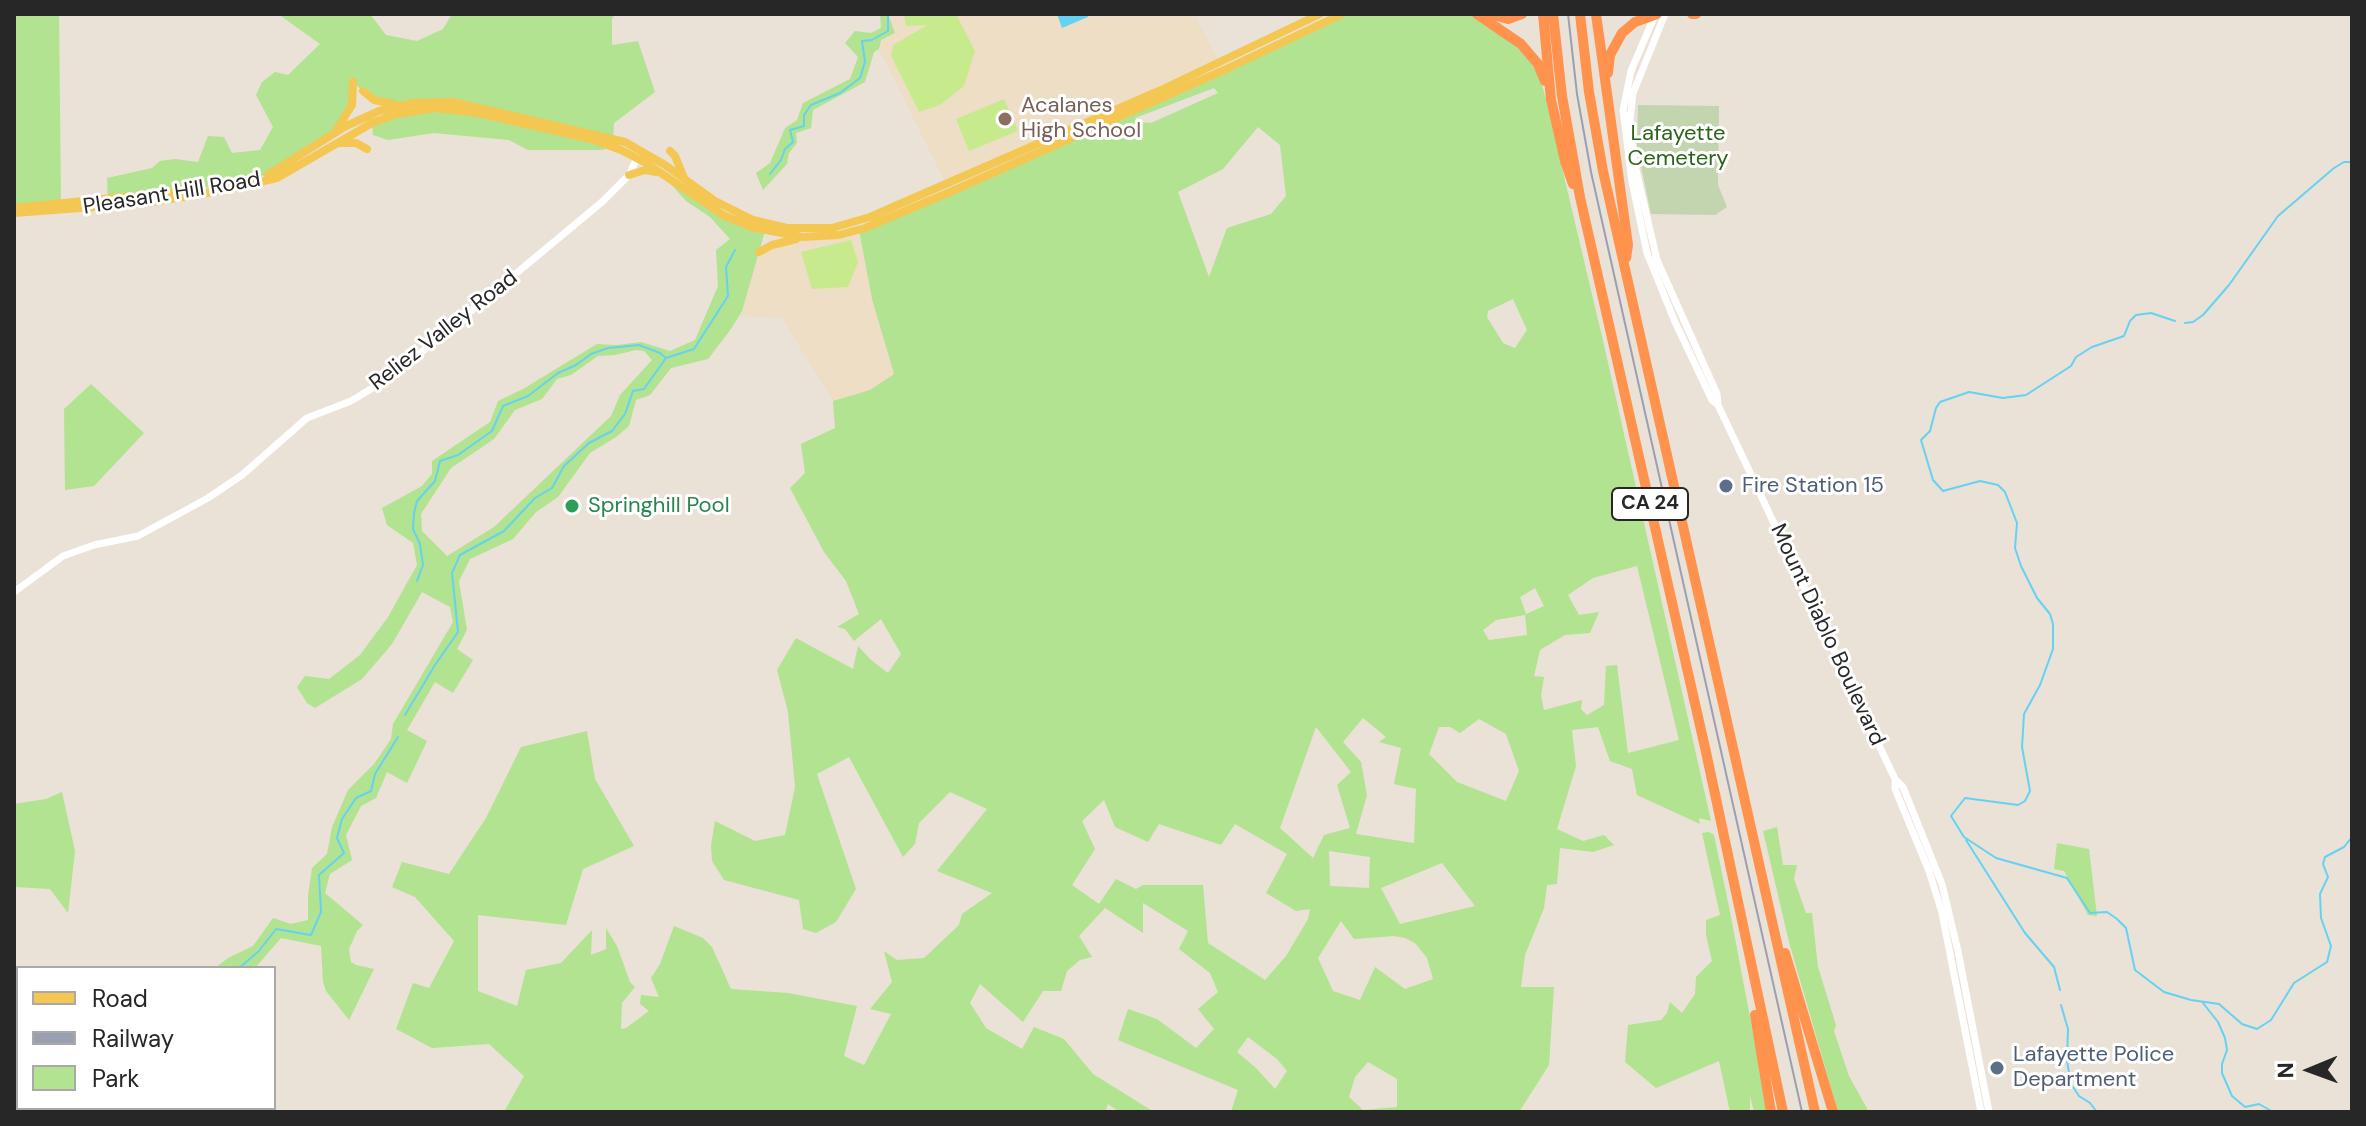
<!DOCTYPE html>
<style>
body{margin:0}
#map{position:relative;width:2366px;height:1126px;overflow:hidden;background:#eae1d7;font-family:"DM Sans",sans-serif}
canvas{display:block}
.frame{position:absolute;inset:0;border:16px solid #272727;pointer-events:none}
.legend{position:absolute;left:16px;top:966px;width:260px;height:144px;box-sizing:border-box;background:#fff;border:2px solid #a9a9a9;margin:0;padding:10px 14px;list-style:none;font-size:24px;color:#272727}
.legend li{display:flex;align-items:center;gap:16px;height:40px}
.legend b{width:40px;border:2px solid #a9a9a9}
.north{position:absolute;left:2270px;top:1030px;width:80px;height:80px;-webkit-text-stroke:6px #fff;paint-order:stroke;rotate:269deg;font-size:22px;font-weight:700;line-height:32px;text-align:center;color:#272727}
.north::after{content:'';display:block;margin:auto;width:28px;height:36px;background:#272727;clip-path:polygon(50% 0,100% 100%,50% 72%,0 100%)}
</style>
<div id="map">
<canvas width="2366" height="1126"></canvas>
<div class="frame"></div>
<ul class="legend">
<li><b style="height:10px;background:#f4c753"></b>Road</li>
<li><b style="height:10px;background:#9a9fb2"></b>Railway</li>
<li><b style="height:22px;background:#b1e391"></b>Park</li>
</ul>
<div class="north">N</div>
</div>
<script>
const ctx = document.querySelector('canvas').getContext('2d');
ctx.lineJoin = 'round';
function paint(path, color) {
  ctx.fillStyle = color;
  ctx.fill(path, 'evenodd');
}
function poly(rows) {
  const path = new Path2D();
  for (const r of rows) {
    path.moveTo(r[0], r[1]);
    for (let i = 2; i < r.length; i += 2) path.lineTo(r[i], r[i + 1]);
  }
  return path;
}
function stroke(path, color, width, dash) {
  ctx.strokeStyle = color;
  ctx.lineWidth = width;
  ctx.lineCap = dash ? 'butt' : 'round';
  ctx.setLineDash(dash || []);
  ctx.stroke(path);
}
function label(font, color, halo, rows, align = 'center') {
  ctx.font = font + ' "DM Sans",sans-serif';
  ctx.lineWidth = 6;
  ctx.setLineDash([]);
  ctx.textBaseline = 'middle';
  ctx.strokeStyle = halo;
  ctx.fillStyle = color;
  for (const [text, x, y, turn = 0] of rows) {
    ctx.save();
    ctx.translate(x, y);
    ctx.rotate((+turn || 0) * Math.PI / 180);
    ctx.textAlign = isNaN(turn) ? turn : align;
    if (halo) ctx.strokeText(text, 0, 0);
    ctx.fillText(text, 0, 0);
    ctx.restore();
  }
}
paint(poly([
 [888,14,1194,14,1219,61,946,183,879,49,881,40,895,33],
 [859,230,872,299,894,374,870,390,833,401,782,318,739,316,759,252,772,245]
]), '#eddec5');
paint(poly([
 [14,14,59,14,61,205,14,208],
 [278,14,370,14,386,35,417,41,443,29,452,14,615,14,612,19,612,45,638,41,655,92,614,123,613,138,484,109,399,105,370,98,354,83,354,92,340,126,273,173,226,186,108,200,107,178,152,168,160,161,175,159,198,162,208,136,224,137,232,153,260,150,273,127,256,95,262,82,275,72,288,75,320,44],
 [880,14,888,14,895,33,881,40,879,49,874,52,865,82,813,110,811,128,796,133,797,143,789,153,787,164,763,190,756,173,770,163,785,128,797,120,803,103,850,79,858,57,845,43,855,31,871,33,881,28],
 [1343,14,1470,14,1511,41,1528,58,1537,72,1543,88,1604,345,1711,821,1699,818,1700,824,1637,795,1632,769,1610,761,1598,727,1572,730,1576,766,1557,829,1583,841,1604,835,1614,845,1593,852,1560,848,1557,884,1547,885,1544,908,1525,955,1521,987,1554,987,1549,1065,1519,1112,1231,1112,1238,1090,1118,1040,1128,1009,1157,1019,1196,1048,1214,1029,1198,1009,1218,992,1210,973,1179,949,1188,931,1143,903,1143,933,1105,908,1079,936,1092,957,1080,960,1067,971,1061,991,1043,991,1023,1022,980,984,970,1003,986,1028,1022,1049,1034,1027,1064,1039,1093,1074,1154,1112,1120,1112,1108,1104,1105,1112,504,1112,524,1076,489,1044,432,1048,396,1029,413,983,429,988,454,941,415,897,392,887,402,862,449,874,486,818,521,747,587,731,595,779,634,846,583,869,566,925,478,915,478,991,517,1006,526,970,561,963,592,930,591,955,606,949,606,928,617,946,630,982,635,987,622,1003,621,1029,626,1028,649,1011,640,1004,641,995,659,997,651,978,660,964,674,926,703,938,712,947,731,989,788,993,857,1006,844,1056,864,1065,891,1014,870,1009,892,982,884,951,897,960,924,958,959,925,962,914,992,893,937,871,987,809,950,792,919,823,915,844,903,857,849,757,817,774,856,889,836,922,816,933,803,929,799,900,724,880,712,861,711,845,715,821,755,841,785,835,795,787,788,712,777,670,796,638,853,669,858,646,871,660,888,673,901,654,881,619,854,641,845,629,837,627,859,614,846,581,824,552,790,488,805,473,801,444,835,428,833,401,870,390,894,374,872,299,859,230],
 [1214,88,1218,93,1151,123,1139,122,1135,118],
 [1258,127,1280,145,1286,196,1271,214,1227,228,1209,277,1178,192,1223,169],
 [1513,299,1527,330,1515,348,1503,343,1487,317,1488,311],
 [1637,566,1679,740,1628,753,1617,665,1606,666,1604,705,1587,715,1581,709,1582,700,1544,710,1541,696,1544,677,1534,676,1540,650,1565,635,1590,633,1599,612,1579,615,1568,595,1593,578],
 [1535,588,1544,606,1526,614,1520,597],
 [1525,615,1527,635,1489,640,1483,630,1496,620],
 [1363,718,1386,737,1379,742,1401,748,1394,784,1416,789,1414,843,1356,834,1367,795,1361,762,1343,742],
 [1479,719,1506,734,1519,771,1506,801,1457,782,1429,754,1439,727,1450,727,1460,733],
 [1316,727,1351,772,1337,785,1350,828,1324,835,1313,858,1280,828],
 [1104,800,1115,827,1148,842,1159,824,1221,845,1235,824,1287,854,1266,893,1296,911,1310,909,1308,919,1286,956,1265,980,1208,943,1203,885,1143,885,1136,889,1116,879,1099,904,1072,885,1095,849,1082,821],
 [1329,851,1370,857,1369,888,1330,886],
 [1442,863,1475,906,1400,924,1381,888],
 [1341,921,1354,939,1394,936,1405,938,1415,943,1427,958,1433,979,1405,989,1375,967,1360,1000,1333,991,1318,958],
 [1248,1037,1277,1059,1287,1071,1275,1089,1256,1068,1237,1052],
 [1368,1062,1397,1079,1397,1107,1363,1110,1349,1097,1355,1077],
 [455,109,609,146,603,150,528,150,509,140,434,133,388,140,373,135,372,123,384,118],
 [661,173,710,207,765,231,742,311,731,329,708,359,671,368,650,395,636,400,629,426,616,437,590,453,558,497,536,512,513,539,470,559,459,581,467,630,457,649,473,660,453,693,435,682,407,730,427,741,407,783,387,772,376,798,361,806,346,835,352,860,330,874,325,893,363,925,357,931,349,949,351,962,356,965,374,969,349,1020,326,991,323,982,321,946,281,938,255,968,215,968,228,958,253,946,273,918,291,924,308,920,308,896,312,868,327,854,332,827,348,790,374,764,391,739,393,724,453,622,450,607,422,592,392,644,362,679,315,708,307,703,297,687,305,676,329,679,360,655,388,617,417,565,413,543,387,525,382,508,422,486,432,474,432,461,490,422,498,401,523,389,597,344,617,345,641,342,670,351,695,340,718,286,716,250,730,239,710,217,686,201],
 [636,350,644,351,652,360,620,395,611,416,494,527,447,556,422,531,421,514,451,468,494,439,515,410,542,399,557,379,571,375,598,356,615,355],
 [91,384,144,433,94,486,65,490,64,409],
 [62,792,75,851,68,913,50,889,14,887,14,804,46,799],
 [1777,827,1783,865,1797,865,1794,879,1806,913,1812,913,1818,967,1836,1025,1834,1031,1849,1076,1869,1112,1838,1112,1789,942,1763,831],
 [1709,832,1714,835,1730,912,1768,1112,1754,1112,1750,1096,1750,1112,1730,1112,1719,1061,1656,1088,1625,1062,1628,1025,1661,1020,1667,1013,1670,1002,1682,1013,1695,994,1696,977,1712,961,1706,935,1706,920,1720,915,1702,833],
 [2057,843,2089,849,2097,916,2088,915,2064,871,2054,869]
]), '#b1e391');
paint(poly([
 [1638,105,1719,106,1718,185,1727,207,1715,215,1651,214,1637,147]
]), '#c2d5ae');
paint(poly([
 [904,14,956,14,975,51,964,86,940,105,919,112,891,56,893,45,928,25,906,26],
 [1004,99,1018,131,969,151,956,119],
 [851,240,858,262,848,287,812,289,801,252]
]), '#c7eb8c');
paint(poly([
 [1057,14,1087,14,1088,17,1062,28]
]), '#65d2f1');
stroke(poly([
 [770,174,781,160,785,149,793,142,790,130,804,126,804,115,811,105,840,93,860,78,865,62,862,41,872,40,888,31,888,14],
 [2175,321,2151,313,2136,315,2130,321,2124,336,2092,347,2076,357,2071,366,2026,395,2003,398,1969,392,1940,402,1936,408,1930,431,1921,440,1933,480,1943,491,1980,481,1998,485,2005,492,2017,523,2015,548,2021,566,2037,598,2050,614,2053,624,2053,649,2040,685,2024,714,2022,747,2030,791,2025,801,2018,805,1965,798,1951,816,1964,837,1996,858,2067,878,2090,913,2107,912,2117,919,2126,928,2135,970,2164,992,2191,1000,2219,1004,2242,1024,2257,1029,2271,1020,2294,983,2327,962,2331,946,2321,918,2320,894,2328,877,2323,864,2325,857,2344,847,2352,837],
 [2185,323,2193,322,2203,315,2229,285,2278,216,2334,168,2344,162,2352,162],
 [417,581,423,565,420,544,413,529,414,513,417,501,435,481,440,461,458,455,492,431,503,406,528,396,558,373,576,365,591,354,608,348,639,345,660,353,666,358],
 [405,715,435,665,458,632,452,573,460,555,504,531,535,498,552,488,564,466,589,443,612,431,625,414,633,391,644,389,666,358,694,349,728,296,726,267,735,250],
 [1966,840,2025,933,2054,967,2060,990],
 [239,968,259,951,276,929,311,935,321,912,319,875,344,853,337,838,342,819,356,798,371,791,375,774,398,737],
 [2203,1003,2218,1022,2225,1038,2227,1050,2222,1064,2222,1073,2232,1096,2245,1107,2259,1104,2273,1112],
 [2061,1005,2068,1029,2067,1061,2071,1084,2079,1096,2090,1103,2097,1112],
 [185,1108,186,1112],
 [169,1112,173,1108]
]), '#65d2f1', 2);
stroke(poly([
 [1665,14,1633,93,1630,120,1634,161,1657,260,1717,394,1718,405],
 [1655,15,1631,71,1623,110,1632,182,1647,253,1675,322,1712,400,1718,405,1895,779,1895,789,1929,871,1942,913,1981,1112],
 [14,592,63,556,94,545,138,536,208,498,242,475,307,418,351,401,394,375,602,202,629,175,638,156],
 [1895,779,1903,787,1942,884,1958,951,1989,1112]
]), '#fff', 7);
stroke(poly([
 [363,91,374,100,394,104],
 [337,129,352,105,353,82],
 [340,143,356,143,367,149],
 [670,151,675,156,684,178],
 [268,175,344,127,379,111,413,103,453,102,625,142,665,165,715,201,753,220,787,228,832,228,870,217,1161,90,1320,14],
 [629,175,645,170,656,172],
 [14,208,192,190],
 [14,213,147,203,224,190,277,178,372,123,397,114,436,108,478,113,591,139,621,150,646,163,723,215,751,227,802,237,839,235,865,228,950,192,1224,70,1342,14],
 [759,252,772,245,796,239]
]), '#f4c753', 8);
stroke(poly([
 [1477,14,1521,44,1538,64,1545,81],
 [1491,14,1508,19,1522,14],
 [1543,14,1551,100,1565,161,1573,184],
 [1553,14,1562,96,1580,197,1706,752,1783,1112],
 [1580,14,1589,92,1603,171,1815,1112],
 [1596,14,1628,245,1626,258],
 [1692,14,1696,14],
 [1608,73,1610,55,1622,33,1635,22,1657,14],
 [1785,953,1833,1112],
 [1755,1015,1771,1112]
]), '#ff924d', 10);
stroke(poly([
 [1568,14,1577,94,1591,172,1802,1112]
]), '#9a9fb2', 2);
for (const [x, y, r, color] of [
 [1005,119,8,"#8d6e63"],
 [1726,486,8,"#5c6f8a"],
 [572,506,8,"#2e9e5b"],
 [1997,1068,8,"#5c6f8a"]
]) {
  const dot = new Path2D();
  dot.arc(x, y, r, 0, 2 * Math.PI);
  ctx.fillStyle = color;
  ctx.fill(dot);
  stroke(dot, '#fff', 3);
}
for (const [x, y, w] of [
 [1650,504,76]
]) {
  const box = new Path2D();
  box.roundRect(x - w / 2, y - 16, w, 32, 6);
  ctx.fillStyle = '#fff';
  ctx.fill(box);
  stroke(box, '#272727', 2);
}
label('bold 20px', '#272727', null, [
 ["CA 24",1650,504]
]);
label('22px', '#785e54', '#fff', [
 ["Acalanes",1021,106],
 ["High School",1021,131]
], 'left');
label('22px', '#2a6417', '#fff', [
 ["Lafayette",1678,134],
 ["Cemetery",1678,159]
]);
label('22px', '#272727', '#fff', [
 ["Pleasant Hill Road",172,194,-9],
 ["Reliez Valley Road",444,331,-38],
 ["Mount Diablo Boulevard",1827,635,65]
]);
label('22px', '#4e5e75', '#fff', [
 ["Fire Station 15",1742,486],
 ["Lafayette Police",2013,1055],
 ["Department",2013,1080]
], 'left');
label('22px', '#27864d', '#fff', [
 ["Springhill Pool",588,506]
], 'left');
</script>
